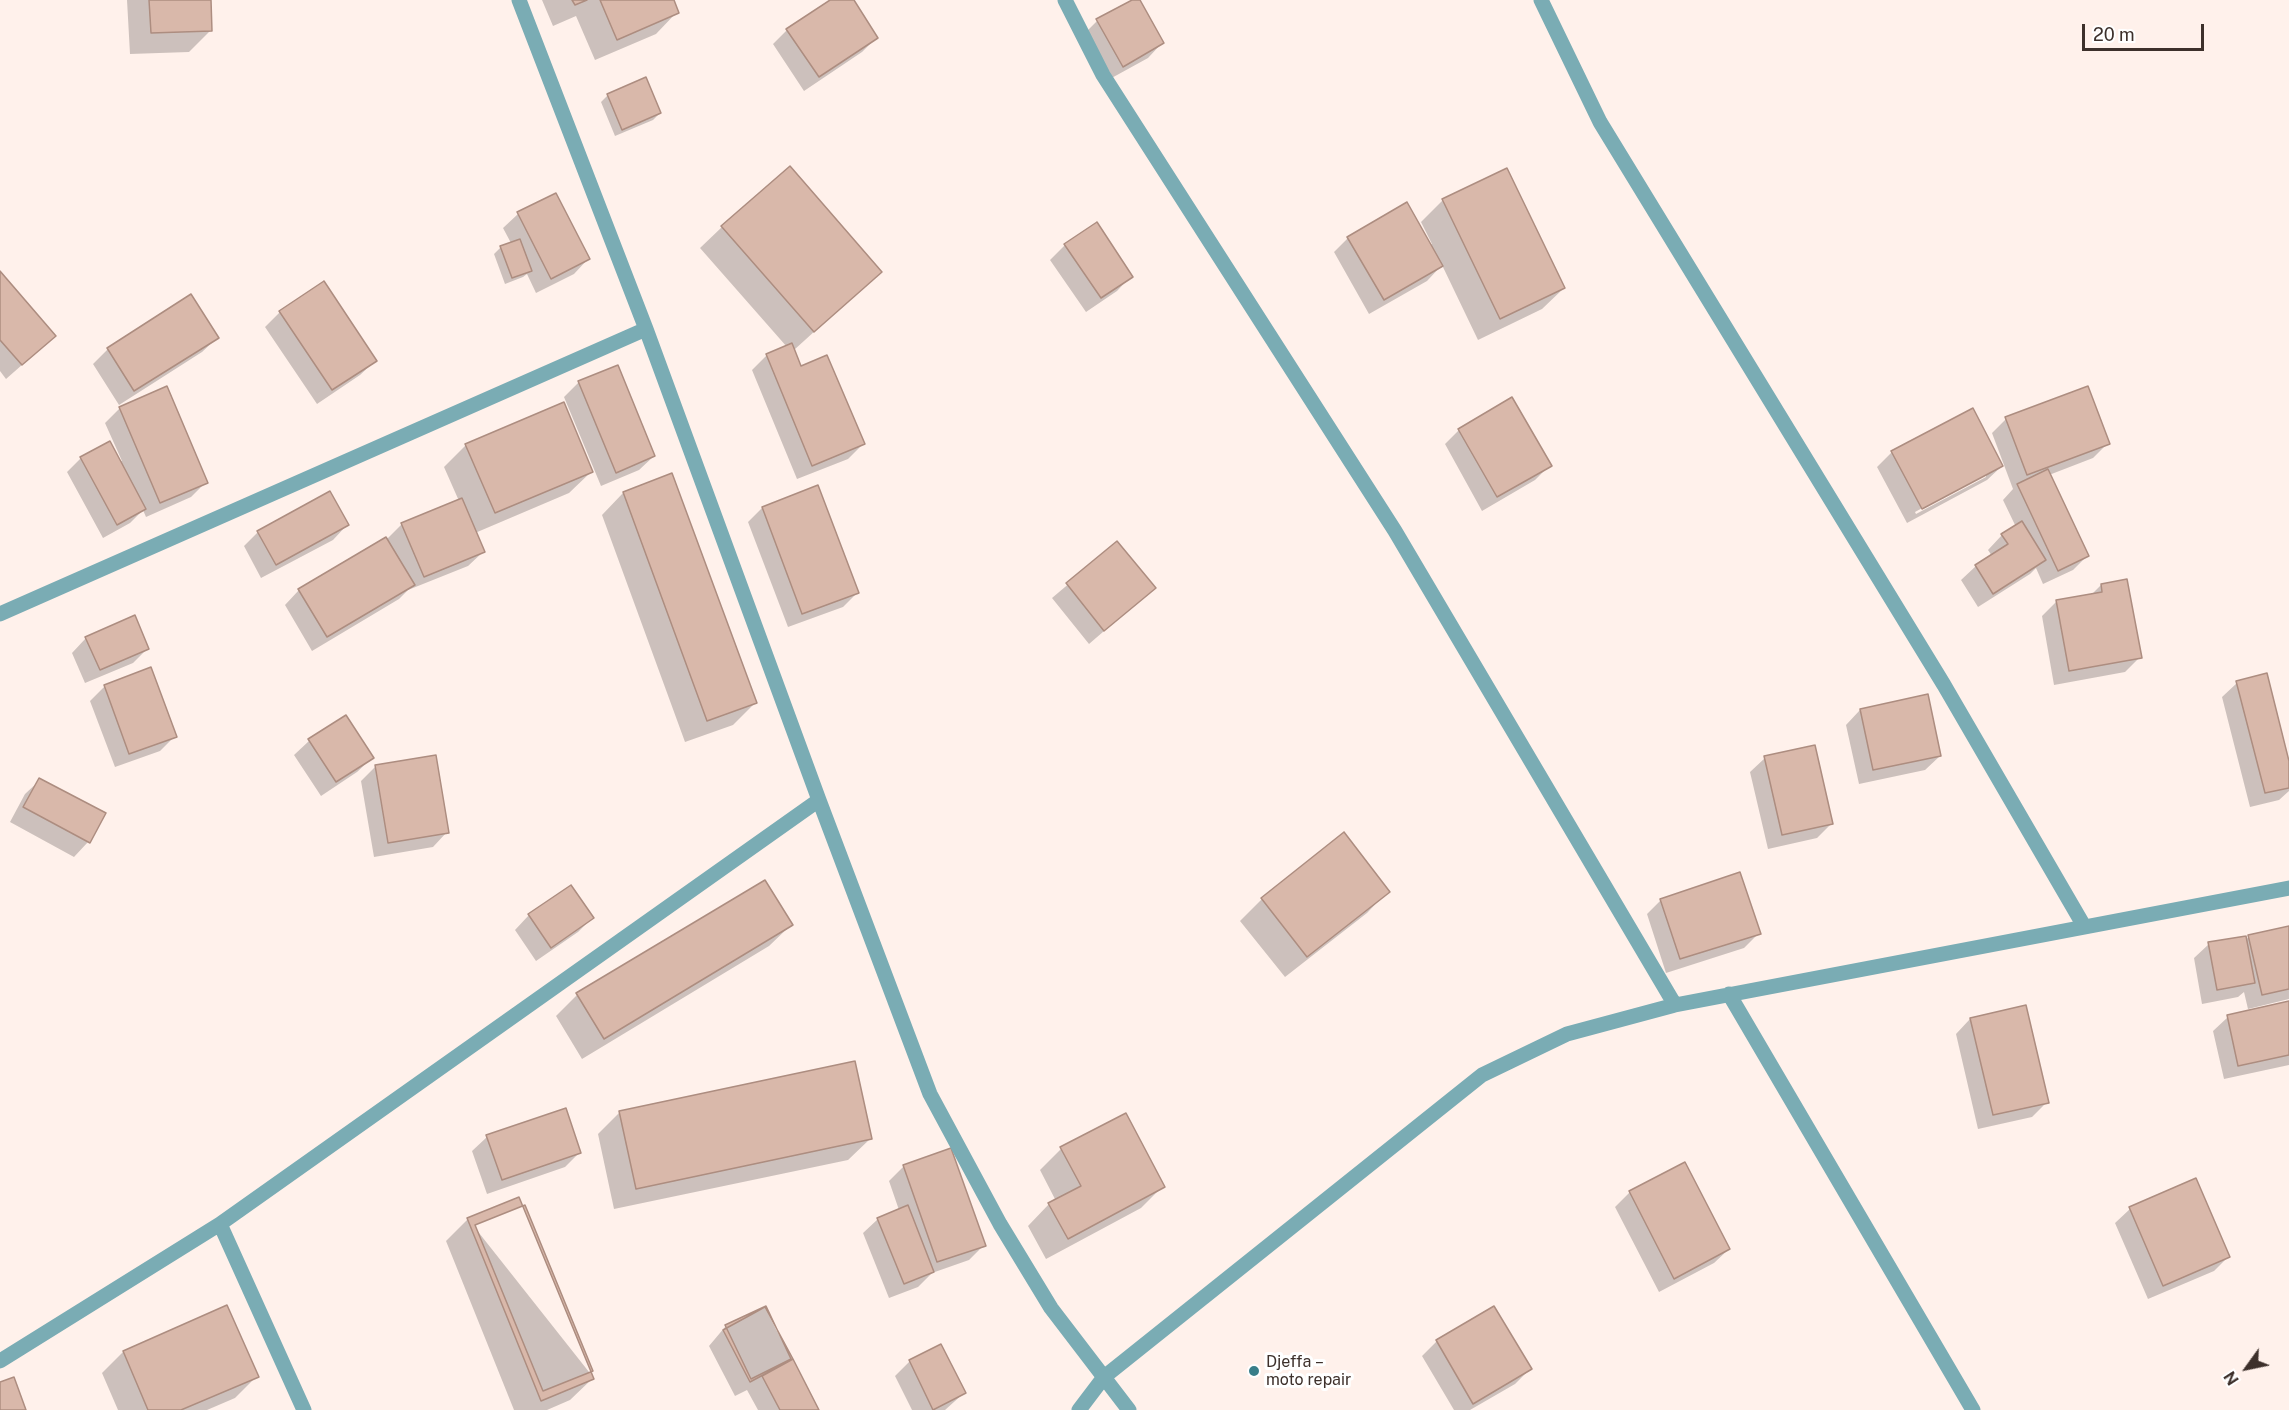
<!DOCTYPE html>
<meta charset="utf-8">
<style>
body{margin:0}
#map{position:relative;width:2289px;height:1410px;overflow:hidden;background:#fff1eb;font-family:"Public Sans",sans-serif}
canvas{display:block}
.north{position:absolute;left:2217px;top:1338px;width:60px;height:60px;-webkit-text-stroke:4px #fff;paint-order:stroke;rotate:237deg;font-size:16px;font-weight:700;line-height:24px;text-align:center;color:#3d302b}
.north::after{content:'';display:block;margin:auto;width:21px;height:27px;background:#3d302b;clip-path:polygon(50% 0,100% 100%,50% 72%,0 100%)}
.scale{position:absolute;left:2082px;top:24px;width:122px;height:27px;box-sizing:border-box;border:3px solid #3d302b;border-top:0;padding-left:8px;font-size:18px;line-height:21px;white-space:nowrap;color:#3d302b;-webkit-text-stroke:4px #fff;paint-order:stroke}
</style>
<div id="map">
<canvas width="2289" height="1410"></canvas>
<div class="north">N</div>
<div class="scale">20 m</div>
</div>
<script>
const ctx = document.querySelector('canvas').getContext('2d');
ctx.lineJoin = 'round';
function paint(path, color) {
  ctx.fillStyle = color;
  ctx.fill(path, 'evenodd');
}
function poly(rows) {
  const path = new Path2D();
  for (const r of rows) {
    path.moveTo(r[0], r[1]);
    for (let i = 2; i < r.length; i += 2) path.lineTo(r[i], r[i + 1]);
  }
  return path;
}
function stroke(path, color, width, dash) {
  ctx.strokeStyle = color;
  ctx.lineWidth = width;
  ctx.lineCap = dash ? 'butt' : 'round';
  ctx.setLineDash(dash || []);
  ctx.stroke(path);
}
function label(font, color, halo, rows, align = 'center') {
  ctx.font = font + ' "Public Sans",sans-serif';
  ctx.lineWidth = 6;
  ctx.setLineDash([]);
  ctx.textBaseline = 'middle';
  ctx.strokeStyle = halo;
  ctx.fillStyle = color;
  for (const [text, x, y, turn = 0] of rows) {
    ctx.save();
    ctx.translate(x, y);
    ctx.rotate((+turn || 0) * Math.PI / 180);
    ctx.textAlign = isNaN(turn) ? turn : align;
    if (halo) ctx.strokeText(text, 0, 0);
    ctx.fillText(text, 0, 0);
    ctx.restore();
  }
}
paint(poly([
 [127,0,209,0,211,30,189,52,130,54],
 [542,0,672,0,677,12,656,34,595,60,576,16,553,26],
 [832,0,852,0,876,38,862,52,804,91,773,44,787,30],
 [1135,0,1138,0,1162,43,1148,58,1108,80,1083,35,1097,21],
 [645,79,660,113,653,120,615,136,601,102,608,95],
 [1443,200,1564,288,1542,309,1478,340,1442,265,1427,281,1369,314,1334,252,1348,238,1430,245,1432,244,1421,222],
 [518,214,588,259,574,274,536,293,527,274,523,277,505,284,494,254,501,247,511,243,503,228],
 [722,227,880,272,794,350,800,367,863,444,848,459,797,479,752,370,767,355,787,347,700,248],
 [1065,245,1131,276,1117,291,1086,312,1050,260],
 [0,273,39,350,6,379,0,371],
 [324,283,375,361,360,375,317,404,265,327,280,312],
 [191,296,217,338,202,352,119,405,93,364,108,349],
 [579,382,654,456,639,470,601,486,564,397],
 [120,408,206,482,191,497,146,517,143,510,130,523,103,538,67,472,81,458,122,461,105,423],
 [1972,410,2002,466,1987,480,1907,523,1877,467,1892,452],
 [1986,473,1986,477,1916,514,1915,512],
 [2006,419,2108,443,2093,458,2049,475,2087,556,2073,570,2043,584,2036,568,2030,574,1978,607,1961,580,1976,566,1992,556,1988,550,2002,535,2016,527,2003,500,2013,489,1992,433],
 [1459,430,1550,465,1535,480,1482,511,1445,444],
 [466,445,591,472,569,493,475,533,483,552,468,566,408,590,399,599,312,651,285,605,299,590,386,540,402,524,459,501,444,467],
 [671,475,755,703,733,725,685,742,602,515,623,493],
 [762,508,858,592,843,607,788,627,748,522],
 [347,525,333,540,261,578,244,546,258,532],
 [1117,543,1154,588,1089,644,1052,598],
 [2101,585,2140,657,2125,672,2054,685,2042,616,2057,601,2091,595],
 [86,638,147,649,133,663,85,683,72,653],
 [2237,683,2289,767,2289,791,2279,800,2250,807,2222,697],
 [105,686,175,736,160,751,115,767,90,701],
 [1860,710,1940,756,1925,770,1859,784,1846,725],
 [345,717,372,758,357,772,321,796,294,755,309,741],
 [1765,758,1832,823,1817,838,1768,849,1750,772],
 [376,766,447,832,433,847,374,857,361,781],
 [40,780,88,842,74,857,10,822,25,794],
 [1344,834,1388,891,1367,913,1285,977,1240,921,1262,899],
 [1661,900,1759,933,1744,948,1666,973,1647,914],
 [529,915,592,918,578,932,536,961,515,930],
 [791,925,769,946,582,1059,556,1016,577,995],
 [2289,927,2289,999,2248,1009,2244,992,2238,997,2202,1004,2194,958,2209,944,2245,940,2249,937],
 [2289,1003,2289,1065,2224,1079,2213,1031,2228,1017],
 [1970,1019,2047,1102,2032,1117,1978,1129,1956,1034],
 [620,1112,870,1139,848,1160,614,1209,598,1134],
 [487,1137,580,1152,565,1167,487,1194,472,1151],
 [1061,1149,1163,1186,1141,1208,1046,1259,1028,1226,1049,1204,1056,1201,1040,1170],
 [1685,1165,1729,1249,1714,1263,1659,1292,1615,1207,1630,1192],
 [904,1166,984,1245,969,1260,932,1273,918,1287,889,1298,863,1233,878,1219,899,1210,889,1181],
 [2195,1180,2229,1256,2214,1271,2148,1299,2115,1223,2130,1209],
 [468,1219,589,1372,592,1379,570,1400,547,1410,514,1410,446,1241],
 [765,1308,818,1410,758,1410,747,1390,735,1396,709,1346,725,1327],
 [1494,1308,1530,1369,1515,1384,1470,1410,1454,1410,1422,1356,1437,1341],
 [941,1346,964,1393,945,1410,912,1410,895,1376,910,1361],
 [123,1352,257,1376,235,1398,207,1410,118,1410,102,1373]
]), '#0003');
const building = poly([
 [149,0,211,0,212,31,151,33,149,0],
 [572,0,587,0,575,5,572,0],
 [600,0,674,0,679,13,617,40,600,0],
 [830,0,854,0,878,38,819,77,786,29,830,0],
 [1132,0,1140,0,1164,43,1123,67,1096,19,1132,0],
 [646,77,661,113,622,130,607,94,646,77],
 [790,166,882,272,814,332,721,226,790,166],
 [1507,168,1565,288,1500,319,1442,199,1507,168],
 [556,193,590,259,551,279,517,212,556,193],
 [1407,202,1443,266,1384,300,1347,237,1407,202],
 [1097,222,1133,277,1101,298,1064,244,1097,222],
 [520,239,532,271,512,278,500,246,520,239],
 [0,271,56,336,22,365,0,340,0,271],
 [324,281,377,361,332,390,279,311,324,281],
 [191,294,219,338,134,391,107,348,191,294],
 [792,343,801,366,827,355,865,444,812,466,766,354,792,343],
 [618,365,655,456,616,473,578,381,618,365],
 [167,386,208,483,160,503,119,407,167,386],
 [2088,386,2110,444,2027,475,2005,417,2088,386],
 [1512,397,1552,466,1497,497,1458,429,1512,397],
 [564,402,593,472,495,513,465,444,564,402],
 [1973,408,2003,466,1922,509,1891,451,1973,408],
 [110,441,146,509,117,525,80,457,110,441],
 [2048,469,2089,556,2058,571,2017,484,2048,469],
 [672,473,757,703,707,721,623,492,672,473],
 [818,485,859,593,802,614,762,507,818,485],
 [330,491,349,525,276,565,257,531,330,491],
 [462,498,485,552,424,577,401,523,462,498],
 [2022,521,2046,560,1993,594,1975,565,2008,544,2001,534,2022,521],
 [386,537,415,585,327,637,298,589,386,537],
 [1117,541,1156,588,1104,631,1066,583,1117,541],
 [2127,579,2142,658,2069,671,2056,600,2102,592,2101,584,2127,579],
 [135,615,149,649,100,670,85,637,135,615],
 [151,667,177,737,129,754,104,685,151,667],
 [2267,673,2289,761,2289,788,2265,793,2236,681,2267,673],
 [1928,694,1941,756,1873,770,1860,709,1928,694],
 [346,715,374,758,336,782,308,739,346,715],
 [1815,745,1833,824,1782,835,1764,756,1815,745],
 [436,755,449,833,388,843,375,765,436,755],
 [39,778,106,813,90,843,23,807,39,778],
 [1344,832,1390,892,1307,957,1261,898,1344,832],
 [1740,872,1761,934,1680,959,1660,899,1740,872],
 [765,880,793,925,604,1039,576,993,765,880],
 [571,885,594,918,551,948,528,914,571,885],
 [2289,926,2289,989,2262,995,2248,935,2289,926],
 [2246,936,2255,983,2217,990,2208,942,2246,936],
 [2289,1001,2289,1055,2238,1066,2227,1015,2289,1001],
 [2026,1005,2049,1103,1993,1115,1970,1018,2026,1005],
 [855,1061,872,1139,636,1189,619,1111,855,1061],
 [566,1108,581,1153,502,1180,486,1135,566,1108],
 [1126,1113,1165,1187,1068,1239,1048,1203,1081,1186,1060,1147,1126,1113],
 [951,1148,986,1246,937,1262,903,1165,951,1148],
 [1685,1162,1730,1249,1674,1279,1629,1191,1685,1162],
 [2196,1178,2230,1257,2163,1286,2129,1207,2196,1178],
 [519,1197,594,1379,541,1401,467,1218,519,1197],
 [525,1205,593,1371,543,1391,475,1225,525,1205],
 [908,1205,934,1272,904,1284,877,1218,908,1205],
 [227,1305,259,1377,181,1410,148,1410,123,1351,227,1305],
 [766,1306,791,1359,751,1379,725,1325,766,1306],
 [1494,1306,1532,1369,1473,1404,1436,1340,1494,1306],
 [765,1307,793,1359,750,1382,723,1330,765,1307],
 [941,1344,966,1393,933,1410,909,1360,941,1344],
 [793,1359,819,1410,780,1410,762,1376,793,1359],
 [14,1377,26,1410,0,1410,0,1382,14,1377]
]);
paint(building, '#d9b8aa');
stroke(building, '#ad8d80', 1.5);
stroke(poly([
 [519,0,646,329,819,800,930,1094,1000,1224,1051,1308,1129,1410],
 [1065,0,1103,75,1395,531,1675,1005],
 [1541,0,1600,122,1944,685,2084,926],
 [0,614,646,329],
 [1729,994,1973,1410],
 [220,1224,304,1410],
 [0,1361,220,1224,819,800],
 [1079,1410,1104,1377,1482,1075,1567,1034,1675,1005,2289,888]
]), '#7aacb4', 15);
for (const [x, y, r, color] of [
 [1254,1371,6,"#387e89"]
]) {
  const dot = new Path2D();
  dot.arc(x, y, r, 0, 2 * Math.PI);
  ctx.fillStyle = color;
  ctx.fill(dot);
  stroke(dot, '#fff', 2);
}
label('16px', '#3d302b', '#fff', [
 ["Djeffa –",1266,1362],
 ["moto repair",1266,1380]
], 'left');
</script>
